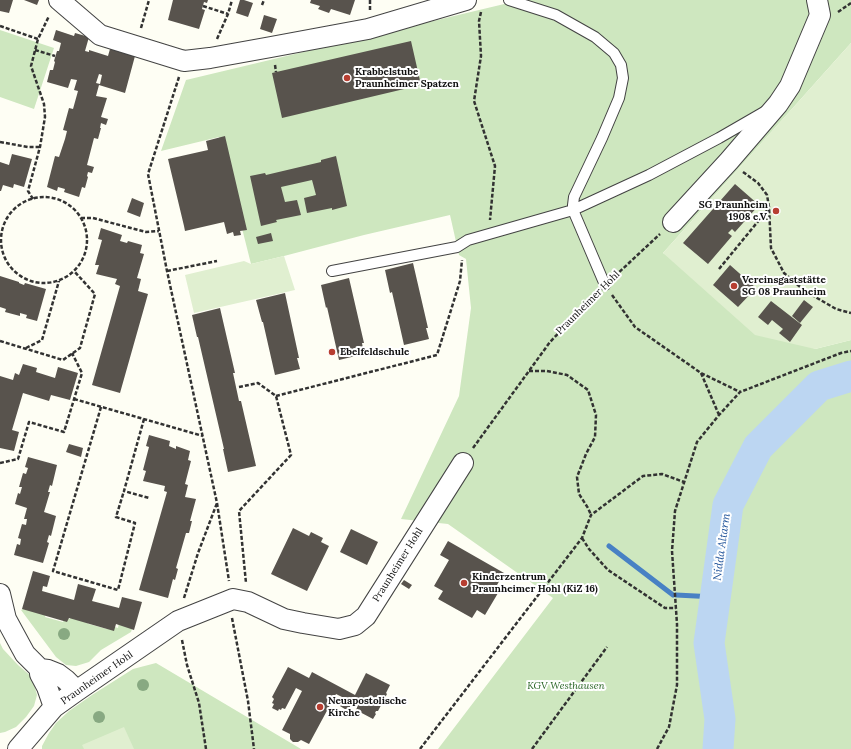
<!DOCTYPE html>
<meta charset="utf-8">
<style>
body{margin:0}
canvas{display:block;background:#fefef4}
</style>
<canvas width="851" height="749"></canvas>
<script>
const ctx = document.querySelector('canvas').getContext('2d');
ctx.lineJoin = 'round';
function paint(path, color) {
  ctx.fillStyle = color;
  ctx.fill(path, 'evenodd');
}
function poly(rows) {
  const path = new Path2D();
  for (const r of rows) {
    if (r.length === 3) {
      path.moveTo(r[0] + r[2], r[1]);
      path.arc(r[0], r[1], r[2], 0, 2 * Math.PI);
      continue;
    }
    path.moveTo(r[0], r[1]);
    for (let i = 2; i < r.length; i += 2) path.lineTo(r[i], r[i + 1]);
  }
  return path;
}
function stroke(path, color, width, dash) {
  ctx.strokeStyle = color;
  ctx.lineWidth = width;
  ctx.lineCap = dash ? 'butt' : 'round';
  ctx.setLineDash(dash || []);
  ctx.stroke(path);
}
function label(font, color, halo, rows, align = 'center') {
  ctx.font = font + ' Lora,serif';
  ctx.lineWidth = 4;
  ctx.setLineDash([]);
  ctx.textBaseline = 'middle';
  ctx.strokeStyle = halo;
  ctx.fillStyle = color;
  for (const [text, x, y, turn = 0] of rows) {
    ctx.save();
    ctx.translate(x, y);
    ctx.rotate((+turn || 0) * Math.PI / 180);
    ctx.textAlign = isNaN(turn) ? turn : align;
    if (halo) ctx.strokeText(text, 0, 0);
    ctx.fillText(text, 0, 0);
    ctx.restore();
  }
}
paint(poly([
 [521,0,851,0,851,43,663,253,815,349,851,340,851,749,438,749,553,598,448,524,401,519,459,396,471,308,466,259,459,255,450,215,364,235,284,256,251,264,219,137,161,151,186,80],
 [0,30,54,48,34,109,0,97],
 [27,607,46,613,45,617,63,622,64,618,70,619,72,612,89,624,107,629,109,625,118,628,119,622,133,626,131,632,101,650,89,662,76,666,66,665,56,657,21,610],
 [0,643,3,649,18,665,32,677,37,695,34,706,26,717,16,727,5,732,0,733],
 [156,663,301,749,42,749,42,746,49,733,56,723,69,711,92,695,133,669]
]), '#cee7bf');
paint(poly([
 [851,43,851,340,815,349,755,335,663,253],
 [284,256,295,290,194,313,185,275,244,261,251,264],
 [124,727,134,749,84,749,82,745]
]), '#e0efd0');
stroke(poly([
 [609,546,673,595],
 [676,595,715,597]
]), '#4881c4', 5);
stroke(poly([
 [718,749,720,719,709,643,728,505,758,447,819,386,851,376]
]), '#bcd6f2', 31);
paint(poly([
 [0,0,13,0,9,13,0,11],
 [24,0,39,0,37,5],
 [173,0,208,0,207,3,204,2,202,9,205,10,199,29,168,20],
 [240,0,244,0,253,3,248,17,236,13],
 [311,0,355,0,350,15,331,9,329,13,318,9,320,6,310,3],
 [264,15,277,19,272,33,260,29],
 [56,30,74,36,75,33,89,37,85,51,89,52,89,50,108,56,110,49,135,56,125,93,99,85,96,96,107,98,101,117,108,119,106,125,101,123,100,128,101,128,98,139,94,138,87,165,94,167,92,173,88,172,87,176,88,177,85,188,82,187,79,197,64,192,65,189,58,187,57,191,47,187,55,156,59,157,65,139,67,131,63,130,69,108,73,109,78,91,74,90,77,80,71,79,68,88,47,82,50,70,53,70,55,62,54,61,57,51,59,51,61,43,53,40],
 [99,74,102,75,100,84,96,83],
 [411,41,421,85,282,118,272,73],
 [225,136,247,230,240,231,241,235,234,236,233,232,227,234,224,222,185,231,184,226,168,159,208,150,206,141],
 [12,154,32,159,24,187,14,184,13,188,3,185,1,191,0,191,0,162,9,165],
 [336,156,347,206,332,210,332,208,307,213,304,198,316,195,312,180,281,187,285,202,297,200,301,215,276,220,277,222,261,226,250,176,265,173,266,175,321,162,321,160],
 [735,184,759,205,735,232,732,229,728,233,732,236,708,264,683,243],
 [132,198,144,203,140,217,127,212],
 [101,228,122,235,120,241,127,243,128,241,142,245,140,253,144,254,137,278,141,279,138,291,148,294,120,393,92,385,120,286,115,284,117,279,96,274,99,265,95,265,102,240,98,239],
 [271,233,273,241,258,244,256,237],
 [413,263,428,328,426,328,429,339,404,345,392,292,390,293,385,270],
 [730,265,756,288,738,307,713,285],
 [0,276,19,282,19,283,24,285,25,283,46,289,37,321,26,318,27,315,20,313,20,316,5,312,6,309,0,307],
 [349,278,364,343,362,343,364,354,339,360,327,307,326,308,321,285],
 [285,293,299,358,297,358,300,369,275,375,263,322,262,322,256,300],
 [804,300,813,307,800,323,792,316],
 [771,301,802,325,790,342,779,333,783,329,772,320,768,325,758,317],
 [220,308,235,373,233,373,239,401,241,401,256,466,228,472,223,449,224,449,198,337,197,337,192,315],
 [23,364,37,368,36,372,55,378,58,367,78,373,70,400,51,395,49,401,23,393,12,430,19,432,14,451,0,448,0,376,13,380,15,373,19,375],
 [149,435,170,441,169,446,176,449,176,446,190,451,188,460,191,461,185,484,188,485,185,497,196,499,190,521,192,521,189,533,186,533,176,568,178,569,175,580,173,579,168,598,139,590,167,492,164,491,165,486,143,481,146,471,143,470,149,447,146,446],
 [69,444,83,448,81,457,66,452],
 [28,457,57,465,52,486,50,485,48,492,50,492,44,512,56,516,51,536,49,535,47,542,49,543,43,563,14,555,17,544,20,545,21,539,18,538,22,524,26,525,27,519,24,519,27,508,15,504,18,493,20,494,22,487,19,487,23,473,26,474,28,468,25,467],
 [293,528,309,536,311,532,323,538,321,542,329,546,307,591,271,574],
 [351,529,378,542,367,565,340,552],
 [448,541,504,573,497,585,501,588,485,615,477,610,472,618,438,599,443,591,434,586,449,560,440,555],
 [33,571,50,576,47,587,43,586,42,591,74,600,78,584,96,589,92,601,119,608,122,597,142,602,134,630,116,624,114,631,69,618,67,622,22,609],
 [404,580,412,585,409,589,401,584],
 [288,667,309,678,312,672,355,695,366,673,390,685,386,693,387,694,378,711,376,711,375,713,376,714,373,719,356,710,358,705,352,702,348,711,340,706,344,698,336,694,309,744,301,740,298,742,293,742,290,739,290,734,282,730,302,691,296,688,285,709,282,708,281,710,279,709,278,711,272,708,274,704,272,703,274,699,272,697]
]), '#58534d');
const lane = poly([
 [509,0,556,15,595,37,614,53,621,65,623,78,619,98,602,138,574,197,573,205,573,210,605,285],
 [332,271,457,247,468,240,573,210,649,175,719,138,764,112]
]);
const street = poly([
 [59,0,100,35,184,61,210,58,271,47,368,29,466,0],
 [673,222,729,161,778,104,790,86,820,15,817,0],
 [0,594,6,619,25,654,40,669],
 [54,707,47,687,40,674,40,669,48,670,58,674,66,680,71,685,75,692],
 [18,749,54,707,75,692,178,621,233,599,248,602,284,619,303,623,339,629,355,625,366,616,463,463]
]);
stroke(lane, '#434343', 12);
stroke(street, '#434343', 22);
stroke(poly([
 [370,0,370,10],
 [262,5,264,0],
 [203,6,228,14],
 [481,12,479,21,481,56,474,101,495,166,490,220],
 [838,12,851,3],
 [0,26,38,39,49,16],
 [141,28,149,0],
 [217,39,228,14,232,0],
 [35,50,55,56],
 [275,65,276,72],
 [179,77,148,174,167,271,217,503,229,581],
 [0,142,28,147,40,147],
 [743,172,758,183,767,195,769,207,771,248,784,273,799,286,817,298,836,309,851,313],
 [44,240,43],
 [33,199,28,191,40,147,45,117,44,104,31,66,38,39],
 [81,218,93,218,146,232,159,231],
 [719,269,769,208],
 [167,271,217,261],
 [615,276,660,234],
 [612,295,635,327,701,373,740,392],
 [0,341,63,360,80,348,95,294,74,271],
 [26,348,42,340,59,281],
 [529,371,547,371,567,375,588,390,596,415,595,437,586,454,577,477,579,494,588,508,591,515],
 [701,373,719,415],
 [239,387,258,383,276,396,291,455,239,511,246,583],
 [276,396,437,355,460,281,462,260],
 [74,399,203,436],
 [101,407,53,571,118,590,135,523,116,517,124,491],
 [144,419,124,491,149,498],
 [473,448,550,342,596,294],
 [0,463,18,459,29,422,64,432,82,373,72,353],
 [582,538,589,549,608,570,665,608,676,608],
 [184,598,198,553,217,503],
 [232,618,248,701,254,749],
 [182,640,187,665,199,703,206,749],
 [420,749,582,538,591,515,643,476,662,474,684,482],
 [532,749,607,647],
 [657,749,669,727,677,685,677,624,672,551,675,511,697,442,719,415,740,392,841,353,851,351]
]), '#323232', 2.5, [4, 2]);
stroke(lane, '#fff', 10);
stroke(street, '#fff', 20);
ctx.fillStyle = '#88a982';
for (const [x, y] of [
 [64,634],
 [143,685],
 [99,717]
]) {
  ctx.beginPath();
  ctx.arc(x, y, 6, 0, 2 * Math.PI);
  ctx.fill();
}
for (const [x, y, r, color] of [
 [347,78,4,"#b73e31"],
 [776,211,4,"#b73e31"],
 [734,286,4,"#b73e31"],
 [332,352,4,"#b73e31"],
 [464,583,4,"#b73e31"],
 [320,707,4,"#b73e31"]
]) {
  const dot = new Path2D();
  dot.arc(x, y, r, 0, 2 * Math.PI);
  ctx.fillStyle = color;
  ctx.fill(dot);
  stroke(dot, '#fff', 1.5);
}
label('bold 10px', '#101010', '#fff', [
 ["Krabbelstube",355,72],
 ["Praunheimer Spatzen",355,84],
 ["SG Praunheim",768,205,"right"],
 ["1908 e.V.",768,217,"right"],
 ["Vereinsgaststätte",742,280],
 ["SG 08 Praunheim",742,292],
 ["Ebelfeldschule",340,352],
 ["Kinderzentrum",472,577],
 ["Praunheimer Hohl (KiZ 16)",472,589],
 ["Neuapostolische",328,701],
 ["Kirche",328,713]
], 'left');
label('10px', '#101010', '#fff', [
 ["Praunheimer Hohl",588,303,-45],
 ["Praunheimer Hohl",398,565,-58],
 ["Praunheimer Hohl",97,678,-35]
]);
label('italic 10px', '#286424', '#fff', [
 ["KGV Westhausen",566,686]
]);
label('italic 11px', '#21549a', '#fff', [
 ["Nidda Altarm",722,547,-82]
]);
</script>
